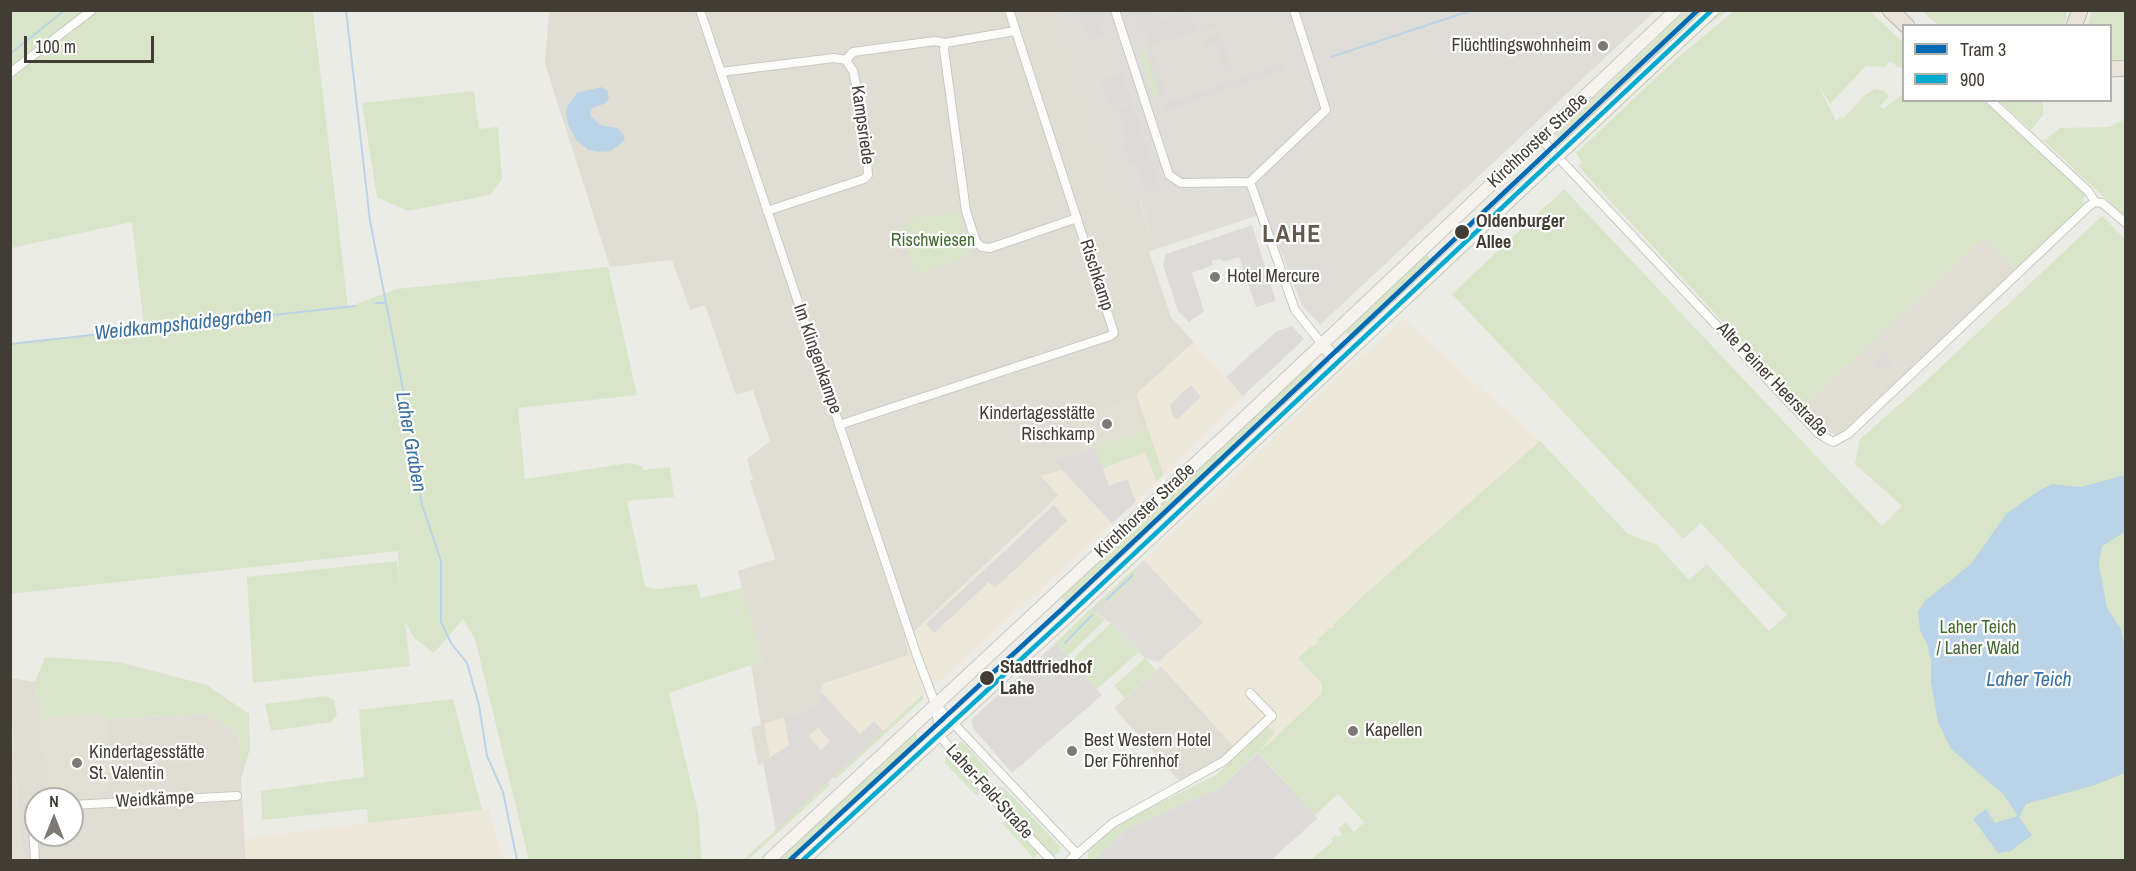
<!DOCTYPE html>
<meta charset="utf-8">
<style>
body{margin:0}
#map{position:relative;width:2136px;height:871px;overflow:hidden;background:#ecece7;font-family:"Archivo Narrow",sans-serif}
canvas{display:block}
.frame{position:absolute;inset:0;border:12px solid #413d34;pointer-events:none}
.legend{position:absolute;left:1902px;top:24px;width:210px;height:78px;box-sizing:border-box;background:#fff;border:2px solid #b3b1ae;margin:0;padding:8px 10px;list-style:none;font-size:18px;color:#413d34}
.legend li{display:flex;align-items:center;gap:12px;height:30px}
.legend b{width:30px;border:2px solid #b3b1ae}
.north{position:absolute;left:24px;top:787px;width:60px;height:60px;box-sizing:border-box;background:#fff;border:2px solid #b3b1ae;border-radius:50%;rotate:0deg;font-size:16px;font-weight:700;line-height:24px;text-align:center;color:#413d34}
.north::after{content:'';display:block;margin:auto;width:21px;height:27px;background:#7d7a73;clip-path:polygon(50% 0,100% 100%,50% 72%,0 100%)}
.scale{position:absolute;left:24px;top:36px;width:130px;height:27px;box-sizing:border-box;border:3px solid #413d34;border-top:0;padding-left:8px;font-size:18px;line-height:21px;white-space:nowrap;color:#413d34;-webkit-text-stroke:4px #fff;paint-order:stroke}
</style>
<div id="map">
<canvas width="2136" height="871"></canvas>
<div class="frame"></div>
<ul class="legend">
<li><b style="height:8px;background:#0069b4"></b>Tram 3</li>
<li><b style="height:8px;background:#00a9ce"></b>900</li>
</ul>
<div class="north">N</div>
<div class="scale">100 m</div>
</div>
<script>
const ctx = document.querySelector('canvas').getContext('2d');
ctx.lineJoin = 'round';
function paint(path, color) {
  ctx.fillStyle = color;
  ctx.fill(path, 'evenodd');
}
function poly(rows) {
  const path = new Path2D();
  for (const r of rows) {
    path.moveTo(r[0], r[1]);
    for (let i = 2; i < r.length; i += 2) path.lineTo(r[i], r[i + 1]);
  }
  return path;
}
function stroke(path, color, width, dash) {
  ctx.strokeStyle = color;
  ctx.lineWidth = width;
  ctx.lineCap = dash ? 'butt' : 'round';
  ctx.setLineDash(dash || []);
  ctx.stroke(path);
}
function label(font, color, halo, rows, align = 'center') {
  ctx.font = font + ' "Archivo Narrow",sans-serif';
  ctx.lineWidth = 4.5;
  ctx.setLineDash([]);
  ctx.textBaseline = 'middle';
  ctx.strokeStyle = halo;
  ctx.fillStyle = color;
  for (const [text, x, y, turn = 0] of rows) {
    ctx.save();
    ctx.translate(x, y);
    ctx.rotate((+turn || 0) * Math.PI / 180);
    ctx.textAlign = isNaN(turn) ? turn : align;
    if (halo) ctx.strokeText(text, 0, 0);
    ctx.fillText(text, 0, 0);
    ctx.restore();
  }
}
paint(poly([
 [549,11,1055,11,1120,205,1139,199,1156,249,1149,252,1171,317,1194,342,1141,390,1148,429,1054,461,1062,470,1042,477,1059,495,905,640,910,655,823,684,817,706,765,724,770,757,758,766,751,727,761,725,751,665,763,660,745,603,738,571,775,559,750,481,753,480,747,459,770,441,753,390,736,395,705,305,690,310,672,260,610,267,545,64],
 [1984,237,2017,270,1838,436,1824,429,1802,407],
 [1161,666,1236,749,1182,784,1114,708],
 [10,678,35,682,37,699,105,714,106,719,208,714,239,734,241,765,245,765,241,780,246,860,23,860,15,774],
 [36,799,72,799,72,835,36,835]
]), '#e0ded4');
paint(poly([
 [1403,319,1540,441,1366,593,1313,648,1311,646,1298,658,1322,684,1321,694,1258,753,1246,740,1236,749,1158,662,1203,623,1144,560,1361,355,1367,353],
 [1194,342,1243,396,1136,502,776,830,763,762,770,757,764,724,817,706,823,684,909,655,905,640,1059,496,1041,476,1061,470,1054,461,1148,429,1136,394],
 [489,809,502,860,246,860,244,838]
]), '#eee8da');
paint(poly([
 [1055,11,1655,11,1320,325,1302,305,1265,213,1156,249,1140,200,1120,205],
 [1144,560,1203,623,1158,662,1145,658,1111,623,1091,609]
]), '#dfddd8');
paint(poly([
 [1126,400,1134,400,1144,430,1081,451,1070,419],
 [10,709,15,774,23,860,11,860],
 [105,714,110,791,51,793,45,753,41,753,40,717]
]), '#e2dfd3');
paint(poly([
 [10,11,313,11,348,307,397,289,608,267,637,395,518,408,525,479,629,463,643,466,643,470,670,467,674,497,627,501,645,586,657,589,697,584,701,598,742,588,763,661,669,693,698,812,702,860,529,860,475,639,463,619,434,653,414,638,405,621,410,666,253,683,247,577,397,561,400,583,398,551,11,594,11,344,144,328,132,222,11,248],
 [1686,11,1705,11,1564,144,1555,135],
 [1721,11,1727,11,1704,28,1572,153,1573,147],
 [1734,11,1869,11,1903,42,1903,67,1899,68,1890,61,1885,67,1866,66,1830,104,1816,81,1836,121,1841,116,1843,118,1866,94,1875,89,1883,90,1889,96,1880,106,1883,109,1903,94,1904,100,1984,101,2085,194,2083,205,2017,270,1984,237,1802,407,1578,166,1582,163,1576,153,1676,59],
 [1922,11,2067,11,2066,20,2061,26,1938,25],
 [2092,11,2125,12,2125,59,2111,60,2110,26,2088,25],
 [1146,53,1160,96,1154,98,1140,55],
 [474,91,479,129,498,127,502,179,490,195,407,211,377,197,362,103],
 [1999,101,2043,101,2043,115,2031,130],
 [2125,119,2125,217,2044,141,2060,128,2109,127],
 [1564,189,1882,526,1902,506,1855,464,1860,439,1926,381,2102,216,2125,239,2125,860,1310,860,1333,842,1331,839,1335,835,1339,837,1342,834,1338,829,1346,822,1354,832,1364,822,1338,794,1315,815,1258,752,1219,788,1128,828,1094,860,1088,860,1088,850,1113,826,1216,775,1268,727,1274,731,1273,735,1258,752,1267,745,1321,694,1322,684,1298,658,1311,646,1313,647,1318,642,1317,640,1330,628,1335,627,1333,625,1366,593,1540,441,1628,534,1656,544,1689,580,1707,564,1769,631,1787,615,1701,523,1683,539,1452,294],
 [957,212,972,255,916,275,900,224,921,217],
 [1426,254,1436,264,1355,342,1345,331],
 [1310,364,1318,372,1069,606,1061,597],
 [1148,429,1163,474,1157,482,1145,452,1102,469,1095,447],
 [1136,568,1135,579,1112,602,1097,603],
 [1091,609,1105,620,1068,656,1060,647,1023,674],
 [1111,623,1139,652,1097,689,1071,660],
 [45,657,119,662,207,685,249,714,250,749,245,765,241,765,239,734,208,714,105,719,105,714,40,717,35,682],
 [1145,658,1156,670,1125,698,1114,686],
 [923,694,923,699,836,779,833,777],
 [327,696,334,700,337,715,331,722,271,731,265,704],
 [453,699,482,810,368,823,367,809,262,820,261,791,364,777,359,710],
 [914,732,921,742,797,860,775,860],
 [962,741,988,770,988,776,979,776,956,746],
 [946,755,980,793,977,796,945,763],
 [828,782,830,785,748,860,743,860],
 [992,784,1004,788,1056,842,1060,846,1059,853,1054,856,1045,849,988,789],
 [1006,821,1038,853,1033,858,1003,824]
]), '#d8e5c9');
paint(poly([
 [1078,11,1101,11,1105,24,1100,26,1103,36,1088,40],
 [1132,11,1148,11,1150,18,1157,16,1158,20,1185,12,1188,18,1191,17,1196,30,1218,23,1219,26,1148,46,1146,30,1139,32],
 [1220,34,1232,70,1225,72,1216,43,1204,46,1202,40],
 [1153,51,1166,92,1159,95,1146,53],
 [1283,63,1285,70,1165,111,1163,104],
 [1122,73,1131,101,1110,108,1101,80],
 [1132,104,1161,190,1147,195,1136,163,1130,164,1122,142,1128,140,1118,109],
 [1252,225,1276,301,1256,307,1239,257,1223,262,1222,259,1214,260,1211,261,1213,265,1192,273,1204,311,1189,322,1178,311,1163,265,1166,254],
 [1292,326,1304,339,1243,396,1226,377,1277,331],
 [1886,349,1891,354,1887,359,1893,365,1889,368,1886,365,1880,372,1872,363],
 [1191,385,1201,397,1178,419,1173,417,1170,405],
 [1095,447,1109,486,1127,479,1136,502,1112,523,1054,461],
 [1054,505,1067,521,995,588,989,582,934,633,926,624],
 [1056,643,1102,695,1012,773,974,729,971,720],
 [821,692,860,734,874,721,883,731,776,830,763,762,789,745,784,717,817,706],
 [818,728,830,741,821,750,808,736],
 [1258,753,1318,818,1271,860,1094,860,1128,828,1219,788]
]), '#dcdbd7');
paint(poly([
 [601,87,607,90,609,98,606,103,592,108,590,115,600,125,617,128,623,134,625,140,611,151,600,152,589,150,576,140,568,124,566,114,568,105,577,93],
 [2125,475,2125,532,2102,546,2099,564,2107,608,2121,629,2125,649,2125,773,2092,786,2026,804,2019,817,2032,835,2011,851,1998,853,1973,819,1986,809,1995,823,2018,816,2004,795,1951,749,1945,737,1938,722,1931,683,1931,661,1927,644,1920,630,1918,611,1926,600,1971,564,2006,514,2040,490,2052,484,2081,487]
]), '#bbd3e6');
stroke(poly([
 [346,10,370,221,408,415,422,505,441,561,441,622,451,643,467,663,479,705,487,756,503,792,517,860],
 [10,54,65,10],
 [1331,57,1473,10],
 [376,303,385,303],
 [10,344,355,306],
 [1106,600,1133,575],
 [1065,643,1092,615]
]), '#bbd3e6', 2);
const street = poly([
 [700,10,917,656,936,706,939,735,981,786,1051,860],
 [1115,10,1169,175,1181,183,1250,182],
 [945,43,944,50,966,211,976,242,982,247,990,248,1077,218],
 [846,60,853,52,935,41,945,43,1015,31],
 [721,72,834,58,846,60,853,71,865,128,868,175,864,179,767,211],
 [10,73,92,10],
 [1990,100,2089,192,2095,202],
 [1540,138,1819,434,1833,442,1848,434,2089,206,2095,202,2102,203,2126,223],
 [1250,182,1326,110,1294,10],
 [1250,182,1295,310,1322,344],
 [839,425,1110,336,1114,333,1009,10],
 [937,706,1077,854],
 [72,805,237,796],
 [35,860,32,806,36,806],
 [1070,860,1113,823,1224,761,1272,716,1250,693]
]);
const secondary = poly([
 [1322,344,1338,362],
 [769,860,1226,435,1676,10],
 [803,860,1069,615,1713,10]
]);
const highway = poly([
 [1890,10,1907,26],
 [2074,26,2080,10],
 [2110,69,2126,68]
]);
stroke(street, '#c9c8c3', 10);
stroke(secondary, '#cac9be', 14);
stroke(highway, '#c1b9a5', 17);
stroke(street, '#fcfcfb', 8);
stroke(secondary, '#f4f3ed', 12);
stroke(highway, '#e8e4d9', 15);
stroke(poly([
 [803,860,1069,615,1712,10]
]), '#00a9ce', 4.5);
stroke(poly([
 [790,860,1063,608,1698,10]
]), '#0069b4', 4.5);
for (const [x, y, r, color] of [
 [1603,46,6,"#7d7a73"],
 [1462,232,8,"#413d34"],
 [1215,277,6,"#7d7a73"],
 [1107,424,6,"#7d7a73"],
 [987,678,8,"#413d34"],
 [1353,731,6,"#7d7a73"],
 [1072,751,6,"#7d7a73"],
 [77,763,6,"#7d7a73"]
]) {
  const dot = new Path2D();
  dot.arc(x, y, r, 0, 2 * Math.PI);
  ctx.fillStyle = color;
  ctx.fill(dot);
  stroke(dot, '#fff', 2);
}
label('18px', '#413d34', '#fff', [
 ["Flüchtlingswohnheim",1591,46,"right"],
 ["Hotel Mercure",1227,277],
 ["Kindertagesstätte",1095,414,"right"],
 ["Rischkamp",1095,435,"right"],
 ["Kapellen",1365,731],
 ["Best Western Hotel",1084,741],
 ["Der Föhrenhof",1084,762],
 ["Kindertagesstätte",89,753],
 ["St. Valentin",89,774]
], 'left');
label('18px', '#413d34', '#fff', [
 ["Kampsriede",862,125,82],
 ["Kirchhorster Straße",1538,141,-43],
 ["Rischkamp",1096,275,72],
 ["Im Klingenkampe",817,359,71],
 ["Alte Peiner Heerstraße",1772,380,46],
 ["Kirchhorster Straße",1145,511,-43],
 ["Laher-Feld-Straße",989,792,48],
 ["Weidkämpe",155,800,-3]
]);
label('bold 18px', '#413d34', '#fff', [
 ["Oldenburger",1476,222],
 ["Allee",1476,243],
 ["Stadtfriedhof",1000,668],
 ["Lahe",1000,689]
], 'left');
label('18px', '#426b2f', '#fff', [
 ["Rischwiesen",933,241],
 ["Laher Teich",1978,628],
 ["/ Laher Wald",1978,649]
]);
label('italic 20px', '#3b6f9f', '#fff', [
 ["Weidkampshaidegraben",183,325,-6],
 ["Laher Graben",410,442,80],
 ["Laher Teich",2029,681]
]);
ctx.letterSpacing = '1.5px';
label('bold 24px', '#625b4d', '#fff', [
 ["LAHE",1292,236]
]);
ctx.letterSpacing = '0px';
</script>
